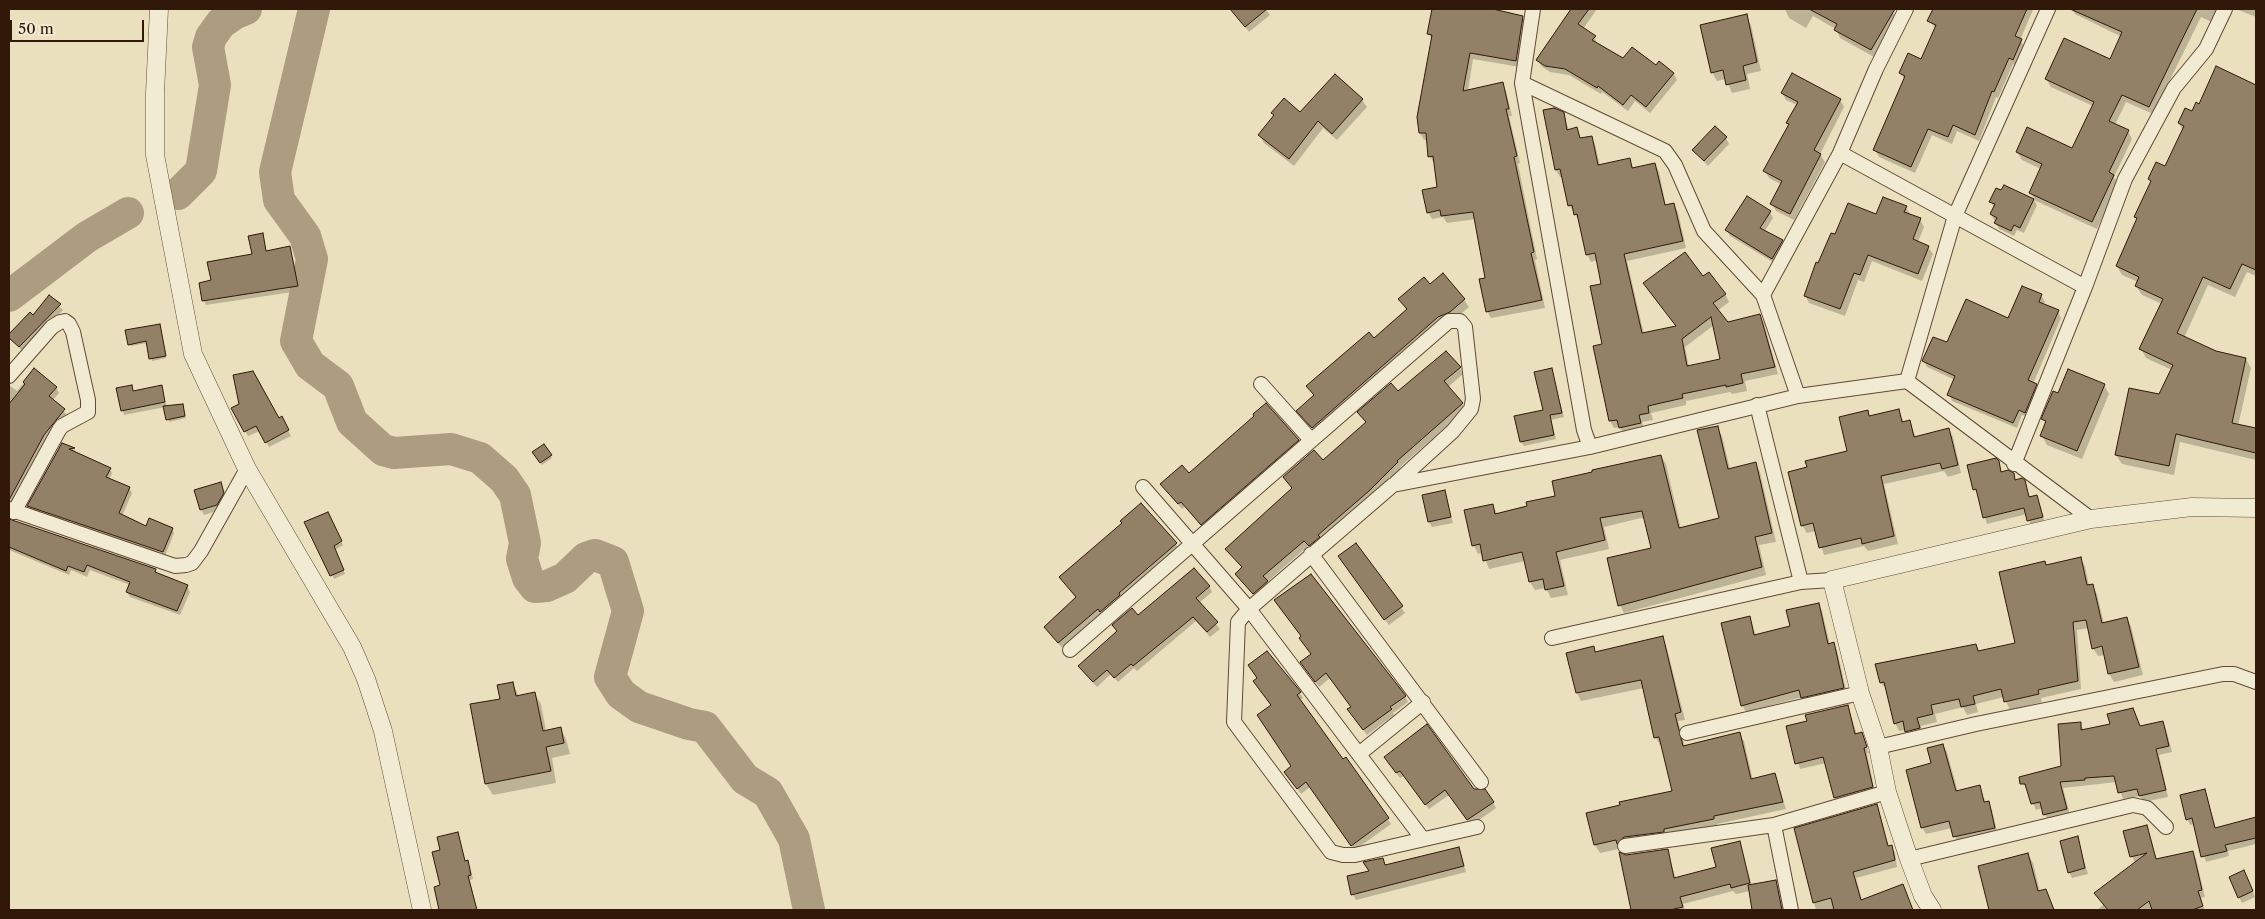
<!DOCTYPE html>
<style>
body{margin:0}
#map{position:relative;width:2265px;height:919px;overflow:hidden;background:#ebe0bd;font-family:"Libre Caslon Text",serif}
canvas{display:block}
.frame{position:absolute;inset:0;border:10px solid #311809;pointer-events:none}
.scale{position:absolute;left:10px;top:20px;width:134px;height:22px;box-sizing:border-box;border:2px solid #311809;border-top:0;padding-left:6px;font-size:15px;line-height:18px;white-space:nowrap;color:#311809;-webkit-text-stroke:4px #f2ebd4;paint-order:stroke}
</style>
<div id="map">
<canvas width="2265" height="919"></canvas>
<div class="frame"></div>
<div class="scale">50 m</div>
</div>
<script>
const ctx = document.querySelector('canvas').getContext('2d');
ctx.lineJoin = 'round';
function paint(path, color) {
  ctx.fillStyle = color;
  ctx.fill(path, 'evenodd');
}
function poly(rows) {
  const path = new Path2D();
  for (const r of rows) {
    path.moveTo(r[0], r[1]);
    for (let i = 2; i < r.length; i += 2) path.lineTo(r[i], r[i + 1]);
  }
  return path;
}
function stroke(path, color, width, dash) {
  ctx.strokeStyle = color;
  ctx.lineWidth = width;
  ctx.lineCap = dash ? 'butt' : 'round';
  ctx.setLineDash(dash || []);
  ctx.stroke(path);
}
paint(poly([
 [1238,9,1266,9,1270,15,1249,32,1234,12],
 [1433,9,1497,9,1497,12,1522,17,1527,24,1520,67,1473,59,1468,91,1502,84,1506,91,1512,116,1509,116,1520,163,1518,164,1537,259,1535,260,1545,308,1491,318,1487,311,1486,279,1476,219,1447,223,1443,217,1432,219,1428,212,1439,188,1435,164,1430,157,1428,140,1424,140,1420,133,1418,117,1432,40,1429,34],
 [1570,9,1597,9,1583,29,1595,37,1597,45,1624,60,1657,66,1659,63,1674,74,1677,80,1650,113,1635,101,1628,111,1602,92,1601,94,1569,75,1550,72,1541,66,1538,60,1571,10],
 [1785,9,1890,9,1898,19,1876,58,1840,38,1836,29,1813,16,1806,28,1789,18],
 [1934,9,2033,10,2020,40,2025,47,2017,66,2013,64,1998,98,1996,97,1979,141,1957,131,1952,144,1932,135,1915,173,1879,157,1875,150,1905,80,1900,73,1921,61,1936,29,1929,21],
 [2072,9,2225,9,2216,24,2201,17,2153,114,2126,102,2115,125,2128,131,2132,139,2114,177,2118,184,2097,229,2034,200,2037,205,2024,233,2017,230,2014,236,1999,229,1991,214,1994,208,1991,201,2004,186,2035,200,2031,193,2041,169,2022,160,2017,152,2073,150,2093,106,2051,87,2046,79,2110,61,2122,37,2075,14],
 [2236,9,2256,9,2256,17],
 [1746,16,1751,25,1761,71,1747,74,1750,89,1732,93,1726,79,1717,81,1712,72],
 [2217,68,2256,86,2256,276,2247,272,2235,297,2208,285,2184,338,2216,352,2246,359,2251,368,2238,426,2256,430,2256,460,2180,442,2174,475,2122,464,2116,455,2160,396,2172,370,2146,358,2141,349,2162,304,2142,295,2136,286,2138,282,2122,275,2117,266,2138,220,2136,217,2152,183,2149,179,2166,168,2183,131,2179,123,2199,105],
 [1335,76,1362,100,1367,107,1337,140,1323,128,1294,166,1264,143,1260,136,1275,117,1273,113,1301,114],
 [1782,93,1840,100,1844,107,1820,154,1825,162,1794,220,1776,211,1772,204,1782,185,1769,178,1765,171,1789,126,1787,123,1797,105,1786,100],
 [1545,111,1563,113,1569,130,1576,129,1581,139,1591,137,1595,144,1600,166,1630,159,1634,169,1655,164,1659,172,1666,206,1673,204,1678,212,1686,248,1627,261,1644,334,1677,327,1703,278,1725,294,1729,302,1717,311,1727,323,1760,316,1764,323,1778,374,1745,381,1747,391,1732,394,1730,392,1686,401,1686,405,1651,413,1653,420,1642,422,1644,430,1624,435,1620,427,1614,428,1610,421,1604,345,1603,285,1598,260,1591,262,1587,254,1580,222,1569,205,1563,177,1560,177,1556,170],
 [1714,325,1722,360,1689,367,1685,347],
 [1726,138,1729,144,1708,166,1694,150],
 [1906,207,1910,214,1920,219,1924,227,1918,242,1928,247,1933,254,1922,281,1872,261,1864,282,1858,280,1845,316,1809,303,1805,295,1835,236,1876,216],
 [1770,212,1773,218,1764,232,1782,241,1785,247,1776,264,1730,236,1727,230],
 [262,235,267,252,289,248,299,291,206,305,204,301,212,281,253,255],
 [1430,286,1464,300,1469,307,1317,435,1298,411,1315,397,1308,386,1374,340,1407,311,1400,299],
 [2041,295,2045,302,2043,305,2058,311,2061,318,2033,384,2040,391,2029,418,2022,415,2017,428,1952,401,1949,394,1955,380,1927,367,1924,361,1947,344,2009,319],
 [49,297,63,310,22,351,9,335,30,314,33,317],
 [160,328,166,358,152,361,147,343,131,346,129,344],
 [1460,368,1463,374,1448,387,1466,409,1400,467,1401,469,1313,551,1308,546,1267,582,1270,588,1257,599,1240,580,1237,574,1243,568,1227,549,1293,489,1284,477,1323,461,1366,423,1359,412,1398,392],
 [1551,369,1564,417,1551,420,1556,439,1524,446,1521,442,1544,411],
 [34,370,56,387,59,393,53,400,67,415,47,440,13,506,9,507,9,385,17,391],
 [2104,385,2109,394,2082,459,2047,445,2042,436,2046,425,2043,419,2059,395],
 [131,386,134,392,161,387,167,407,182,405,186,418,169,422,165,407,124,415,117,389],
 [233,408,279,419,281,418,291,436,269,447,260,431,248,436],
 [1898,410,1904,422,1909,421,1916,437,1948,430,1953,437,1961,473,1948,477,1944,471,1884,484,1898,544,1868,551,1864,546,1824,555,1816,531,1807,533,1802,525,1808,468,1849,452,1867,411,1870,417],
 [1717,427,1722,436,1730,469,1755,463,1760,472,1776,542,1759,545,1766,575,1624,613,1620,605,1652,549,1645,519,1641,518,1604,527,1609,549,1560,560,1568,595,1551,598,1546,588,1535,590,1530,582,1525,561,1489,569,1483,553,1478,554,1474,546,1492,505,1498,515,1528,507,1661,456,1666,464,1681,529,1721,519],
 [1298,440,1301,446,1205,529,1185,506,1182,509,1162,484],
 [63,444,74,449,77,454,110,469,112,473,109,480,129,488,132,493,122,516,147,528,172,529,174,533,165,556,31,511,29,506],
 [544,446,552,458,542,465,534,452],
 [1998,461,2002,473,2013,474,2016,480,2024,481,2030,498,2037,496,2045,523,2031,526,2027,514,1987,524,1979,495,1974,489],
 [220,484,226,499,220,510,204,515,201,509],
 [1444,491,1453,523,1432,527,1429,522],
 [330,517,343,545,335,550,345,574,334,579,306,523],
 [9,520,155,570,158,575,187,586,190,592,180,615,130,597,127,592,130,585,90,570,87,577,71,570,69,575,9,550],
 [1123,524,1176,544,1179,550,1063,649,1045,627,1077,599,1061,578],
 [1356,544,1405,613,1389,625,1343,562],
 [2080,558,2085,566,2089,586,2092,585,2097,594,2104,624,2127,618,2131,626,2143,675,2114,682,2109,674,2105,655,2098,656,2093,648,2089,628,2077,630,2081,689,2041,698,2042,702,2010,710,2004,697,1976,704,1978,712,1967,715,1963,707,1935,714,1937,722,1921,726,1923,736,1911,739,1906,730,1899,731,1895,723,1887,690,1881,683,1976,645,1980,652,2017,643,2045,562,2047,566],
 [1209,586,1212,592,1199,603,1220,629,1210,637,1196,621,1137,671,1134,668,1118,682,1111,674,1097,687,1083,672,1080,666,1138,617],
 [1818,604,1822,611,1830,645,1833,644,1837,650,1847,694,1806,704,1802,697,1746,712,1742,705,1750,617,1756,636,1791,627],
 [1302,637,1405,696,1408,702,1393,713,1394,715,1367,735,1352,715,1352,708,1330,678,1319,687,1305,668,1312,655],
 [1662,638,1666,645,1685,720,1678,721,1685,747,1739,734,1744,741,1753,780,1774,774,1786,809,1717,824,1718,827,1600,853,1595,845,1588,814,1673,792,1662,745,1660,745,1656,738,1644,688,1581,701,1577,693,1567,654,1593,648,1596,653],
 [512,683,519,696,534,693,541,704,546,731,560,728,566,739,570,754,552,758,556,783,493,795,486,784,471,705,502,700],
 [1300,693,1303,698,1299,701,1343,761,1345,759,1391,824,1355,850,1310,787,1301,794,1289,777,1293,767,1261,721],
 [1848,706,1857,735,1861,734,1869,753,1867,753,1875,793,1838,804,1826,763,1800,769,1788,727,1808,722],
 [2132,709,2141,727,2163,722,2166,729,2172,752,2159,755,2168,797,2144,802,2140,796,2123,799,2117,782,2063,788,2070,815,2048,821,2043,808,2036,810,2021,778,2062,767,2080,723,2084,730,2111,725],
 [1943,745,1947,752,1958,792,1979,787,1986,803,1988,803,1992,810,1998,835,1958,844,1952,828,1926,834,1922,827,1933,764],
 [1389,763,1474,790,1493,802,1496,808,1472,825,1449,795,1429,809,1404,776,1400,778],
 [2205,790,2216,829,2256,819,2256,844,2228,851,2229,856,2206,862,2194,824,2190,825,2187,819],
 [1876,806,1889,847,1891,846,1895,853,1897,867,1856,878,1862,900,1903,885,1913,910,1816,910,1795,829],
 [2146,826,2157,860,2192,852,2196,859,2205,897,2200,898,2205,910,2154,910,2153,907,2149,910,2097,910,2103,905,2096,894,2135,864,2124,832],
 [457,834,465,862,470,866,473,879,470,880,477,910,441,910,435,887,441,886,441,851],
 [2077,838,2088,874,2072,878,2069,872],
 [1739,842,1752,886,1776,882,1779,888,1784,910,1753,910,1750,891,1736,894,1733,891,1683,904,1685,910,1632,910,1620,854,1626,856,1667,850,1676,879,1718,868],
 [1459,848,1466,872,1356,900,1353,895,1348,877,1370,872,1383,859,1386,866],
 [2028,855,2033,863,2040,892,2046,890,2055,910,1990,910,1980,867],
 [2230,878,2247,878,2255,897,2242,903]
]), '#0003');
stroke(poly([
 [314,9,275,172,279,200,305,236,312,259,296,341,310,365,338,386,352,422,383,450,394,453,451,449,480,458,504,479,515,495,525,543,522,559,528,578,535,587,547,586,565,578,586,558,595,555,613,562,628,611,610,677,621,694,639,707,689,724,705,727,745,779,768,793,794,839,809,910],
 [178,194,201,171,215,85,208,47,211,37,221,23,234,14,246,9],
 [9,296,87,237,128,213]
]), '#ac9c80', 32);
const building = poly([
 [1230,9,1267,9,1245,27,1230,9],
 [1432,9,1493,9,1523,16,1516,61,1470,53,1463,91,1503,82,1509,109,1506,109,1517,156,1514,157,1534,252,1531,253,1542,300,1486,312,1479,279,1485,278,1473,212,1441,216,1440,210,1427,213,1422,190,1437,187,1433,156,1428,157,1426,133,1419,133,1417,117,1432,35,1427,34,1432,9],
 [1571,9,1589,9,1578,24,1596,36,1592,40,1623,58,1632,47,1656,65,1659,61,1674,73,1646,107,1631,95,1623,105,1598,86,1597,88,1565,69,1545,66,1536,60,1571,9],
 [1809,9,1895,9,1871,50,1834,30,1837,24,1809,9],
 [1933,9,2027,9,2015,36,2022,39,2013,60,2009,58,1994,92,1992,91,1975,135,1953,125,1948,137,1928,129,1911,167,1873,150,1905,76,1899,73,1908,53,1921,59,1936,25,1927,21,1933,9],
 [2070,9,2197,9,2149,107,2122,95,2109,121,2129,130,2109,172,2114,175,2092,222,2029,193,2042,164,2016,152,2027,127,2072,148,2094,102,2045,79,2064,38,2110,59,2122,32,2070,9],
 [1747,14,1757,62,1743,66,1746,80,1726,85,1723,70,1711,73,1700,25,1747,14],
 [2216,66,2256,85,2256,270,2242,264,2230,289,2203,277,2177,333,2216,351,2246,358,2232,423,2256,428,2256,453,2176,434,2169,466,2115,455,2129,388,2159,394,2173,365,2139,349,2163,299,2135,286,2139,277,2116,266,2137,218,2134,217,2151,181,2148,179,2156,162,2165,166,2184,126,2178,123,2185,108,2192,111,2196,102,2199,104,2216,66],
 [1792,73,1841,99,1814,150,1821,154,1790,214,1770,204,1782,181,1763,171,1789,124,1786,123,1798,102,1781,93,1792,73],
 [1335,74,1363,99,1332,134,1318,121,1289,159,1258,135,1274,115,1271,113,1284,98,1300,112,1335,74],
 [1554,108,1564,112,1567,130,1577,127,1580,138,1592,136,1598,165,1630,158,1632,168,1655,163,1665,205,1674,203,1683,241,1624,254,1642,333,1676,326,1643,283,1685,252,1703,276,1709,272,1726,294,1713,303,1728,322,1760,314,1775,367,1741,374,1743,383,1726,387,1726,385,1682,394,1683,398,1648,406,1649,413,1639,415,1641,423,1619,428,1617,420,1609,421,1593,346,1602,344,1590,286,1601,284,1595,253,1586,255,1577,214,1574,215,1572,205,1568,206,1560,169,1555,170,1543,110,1554,108],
 [1711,317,1720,359,1687,366,1682,339,1711,317],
 [1715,126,1727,137,1704,161,1692,150,1715,126],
 [2004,185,2034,199,2020,228,2014,225,2011,231,1994,223,1997,218,1990,214,1995,204,1989,202,1996,188,2001,190,2004,185],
 [1747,196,1771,211,1760,228,1783,240,1772,259,1725,230,1747,196],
 [1883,197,1907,206,1904,212,1921,218,1913,239,1929,246,1918,274,1868,255,1860,275,1854,273,1840,309,1804,296,1816,262,1818,263,1831,233,1835,234,1848,203,1876,214,1883,197],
 [263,233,266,251,290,246,298,286,202,301,199,283,211,280,207,262,252,254,248,236,263,233],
 [1443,273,1465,299,1450,312,1438,317,1312,428,1296,411,1314,395,1306,386,1369,332,1374,338,1407,309,1398,299,1424,277,1430,284,1443,273],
 [2022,286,2042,294,2039,302,2059,310,2028,380,2037,384,2025,413,2019,410,2013,423,1947,395,1955,376,1922,361,1933,337,1947,342,1966,299,2008,318,2022,286],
 [49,295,61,304,19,347,9,338,9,334,30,312,33,315,49,295],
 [160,324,166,356,149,359,146,341,128,345,125,330,160,324],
 [1446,351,1461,367,1444,381,1463,403,1397,461,1398,462,1369,491,1318,535,1320,537,1309,546,1304,541,1263,576,1268,581,1253,594,1235,574,1242,567,1225,549,1292,488,1283,477,1314,450,1323,460,1366,422,1357,412,1391,383,1398,391,1446,351],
 [34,368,57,387,49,396,65,409,44,435,9,500,9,404,25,384,23,382,34,368],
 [1552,368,1562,413,1550,415,1554,435,1520,442,1514,416,1543,410,1534,372,1552,368],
 [2068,369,2105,384,2077,451,2040,436,2046,421,2041,419,2053,391,2058,393,2068,369],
 [253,371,279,418,282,416,289,430,265,443,256,426,244,432,231,408,239,404,233,375,253,371],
 [132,385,133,391,162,385,165,402,121,411,116,388,132,385],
 [1266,403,1299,440,1201,525,1181,502,1178,504,1160,484,1182,465,1189,473,1254,416,1253,414,1266,403],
 [183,404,185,416,166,420,163,406,183,404],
 [1899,409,1902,422,1910,420,1914,437,1949,428,1958,465,1942,469,1940,463,1881,476,1894,536,1862,544,1861,538,1819,548,1813,523,1801,526,1788,472,1807,467,1805,461,1847,451,1839,417,1868,410,1869,416,1899,409],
 [1718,426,1728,469,1756,462,1772,533,1755,537,1762,567,1618,606,1607,558,1651,548,1642,511,1600,518,1605,540,1556,552,1564,586,1545,590,1543,579,1529,582,1522,552,1483,561,1480,544,1472,546,1464,510,1493,504,1495,514,1527,506,1526,502,1555,496,1552,481,1592,472,1592,470,1661,455,1679,528,1719,518,1697,430,1718,426],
 [62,443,75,448,69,449,111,468,106,477,130,487,119,513,146,526,149,518,173,528,163,552,27,506,62,443],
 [544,444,552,455,540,463,532,452,544,444],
 [1996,458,1999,461,2001,472,2008,470,2014,473,2015,480,2022,478,2025,480,2029,497,2037,495,2043,517,2027,521,2024,508,1983,518,1976,489,1973,490,1967,465,1996,458],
 [221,482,224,493,217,505,200,510,194,490,221,482],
 [1445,490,1451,517,1428,522,1422,495,1445,490],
 [1141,503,1177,543,1119,593,1120,595,1100,612,1098,609,1058,643,1044,627,1076,597,1059,577,1122,523,1120,521,1141,503],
 [328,512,342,541,334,546,344,570,330,576,304,522,328,512],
 [9,519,156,569,155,572,188,585,177,611,126,592,130,582,87,565,84,572,68,566,66,571,9,547,9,519],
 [1356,543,1403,606,1384,620,1338,556,1356,543],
 [2081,557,2087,585,2093,584,2102,623,2127,617,2139,667,2108,674,2102,646,2092,649,2086,620,2073,622,2078,681,2038,690,2039,694,2004,702,2001,689,1973,696,1975,704,1961,707,1959,699,1931,705,1933,714,1917,718,1920,728,1905,732,1903,721,1894,724,1884,682,1880,683,1875,664,1976,644,1978,651,2015,643,1999,572,2045,561,2046,565,2081,557],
 [1194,568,1210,586,1196,598,1218,622,1207,632,1193,617,1133,666,1131,664,1114,678,1107,670,1093,682,1078,666,1117,631,1112,625,1132,608,1138,615,1194,568],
 [1311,574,1406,696,1390,707,1392,709,1363,730,1347,709,1351,707,1326,673,1315,682,1300,662,1311,654,1299,638,1301,636,1274,600,1311,574],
 [1819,603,1828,644,1834,642,1844,688,1801,698,1799,690,1741,706,1721,623,1750,616,1754,635,1790,626,1786,610,1819,603],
 [1663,636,1681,712,1675,714,1683,746,1740,732,1751,779,1775,773,1783,802,1714,816,1714,819,1664,829,1664,832,1624,837,1617,844,1616,840,1594,845,1586,813,1620,805,1619,802,1672,791,1659,737,1654,738,1641,680,1576,693,1566,653,1594,646,1595,652,1663,636],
 [1267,651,1301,692,1297,695,1315,720,1343,759,1346,757,1389,818,1351,846,1306,782,1297,789,1284,772,1291,766,1257,715,1271,705,1253,681,1257,678,1248,665,1267,651],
 [513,682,516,696,535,692,543,731,561,727,564,743,546,747,551,771,485,784,470,704,500,699,497,685,513,682],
 [1848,705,1855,734,1862,732,1867,747,1864,748,1873,787,1834,798,1823,757,1795,764,1786,726,1807,721,1805,715,1848,705],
 [2133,708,2140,726,2163,721,2169,746,2156,749,2166,790,2139,796,2137,789,2118,793,2114,776,2085,778,2085,780,2060,782,2067,809,2043,815,2040,802,2031,804,2025,784,2020,784,2019,777,2061,766,2058,724,2081,722,2081,730,2110,724,2107,714,2133,708],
 [1427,724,1474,789,1485,789,1494,802,1467,820,1445,790,1425,805,1400,771,1396,773,1384,757,1427,724],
 [1943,744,1956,791,1980,785,1984,802,1989,801,1995,828,1953,837,1949,821,1921,828,1906,770,1931,763,1927,748,1943,744],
 [2205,789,2215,828,2256,817,2256,838,2225,845,2227,851,2201,857,2192,818,2186,820,2180,795,2205,789],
 [1877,804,1888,846,1892,845,1895,860,1853,872,1861,900,1903,884,1913,910,1834,910,1831,898,1813,903,1794,828,1877,804],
 [2147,825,2156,859,2193,851,2202,890,2198,891,2203,906,2192,910,2152,910,2149,901,2137,910,2108,910,2094,893,2147,853,2130,857,2123,831,2147,825],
 [458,832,465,861,468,860,471,875,468,876,477,910,439,910,434,887,440,885,432,852,440,850,437,837,458,832],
 [2078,836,2085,868,2068,873,2060,841,2078,836],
 [1740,841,1750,883,1731,888,1730,884,1680,897,1683,907,1670,910,1631,910,1619,852,1626,855,1668,849,1674,878,1716,867,1711,848,1740,841],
 [1459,847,1464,866,1351,895,1347,876,1369,871,1363,862,1383,858,1385,865,1459,847],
 [2028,853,2038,891,2046,889,2054,910,1989,910,1978,866,2028,853],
 [2244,870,2253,891,2238,898,2229,877,2244,870],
 [1776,880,1782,910,1752,910,1748,885,1776,880]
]);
paint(building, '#928067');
stroke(building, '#311809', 1);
const minor = poly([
 [1533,9,1522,83,1584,430,1590,447,1798,396,1907,381,2091,519],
 [1522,83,1665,151,1675,165,1704,231,1763,295],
 [1840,153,2085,287],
 [9,376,52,327,60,322,65,321,69,324,73,332,88,400,88,412,62,426,59,430,14,512],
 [1907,381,1955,216,2048,9],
 [1261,384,1311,440],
 [1798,396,1763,295,1840,153,1876,69,1906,9],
 [1757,405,1801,582,1832,580],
 [2014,464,2085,287,2125,179,2174,88,2206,49,2225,9],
 [1143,487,1249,609,1422,838],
 [9,509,175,566,186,565,192,563,201,551,247,469],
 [1311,554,1481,782],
 [1552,638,1801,582],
 [1070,650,1449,321,1460,321,1465,327,1473,399,1471,409,1453,431,1396,483],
 [1687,733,1860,693],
 [1878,747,1976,724,2223,674,2234,674,2256,682],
 [1359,754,1423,702],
 [1774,825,1791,910],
 [1477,827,1355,855,1343,855,1331,852,1234,722,1238,622,1249,609,1393,485,1590,447],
 [1625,846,1774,825,1887,792],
 [1909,859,2133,805,2147,808,2166,827]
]);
const tertiary = poly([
 [159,9,155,93,155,155,193,354,247,469,352,647,366,679,383,731,422,910],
 [1932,910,1923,896,1909,859,1887,792,1878,747,1860,693,1832,580,2091,519,2192,507,2256,508]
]);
stroke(minor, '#604a36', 16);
stroke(tertiary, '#604a36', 19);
stroke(minor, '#f2ebd4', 14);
stroke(tertiary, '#f2ebd4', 18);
</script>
